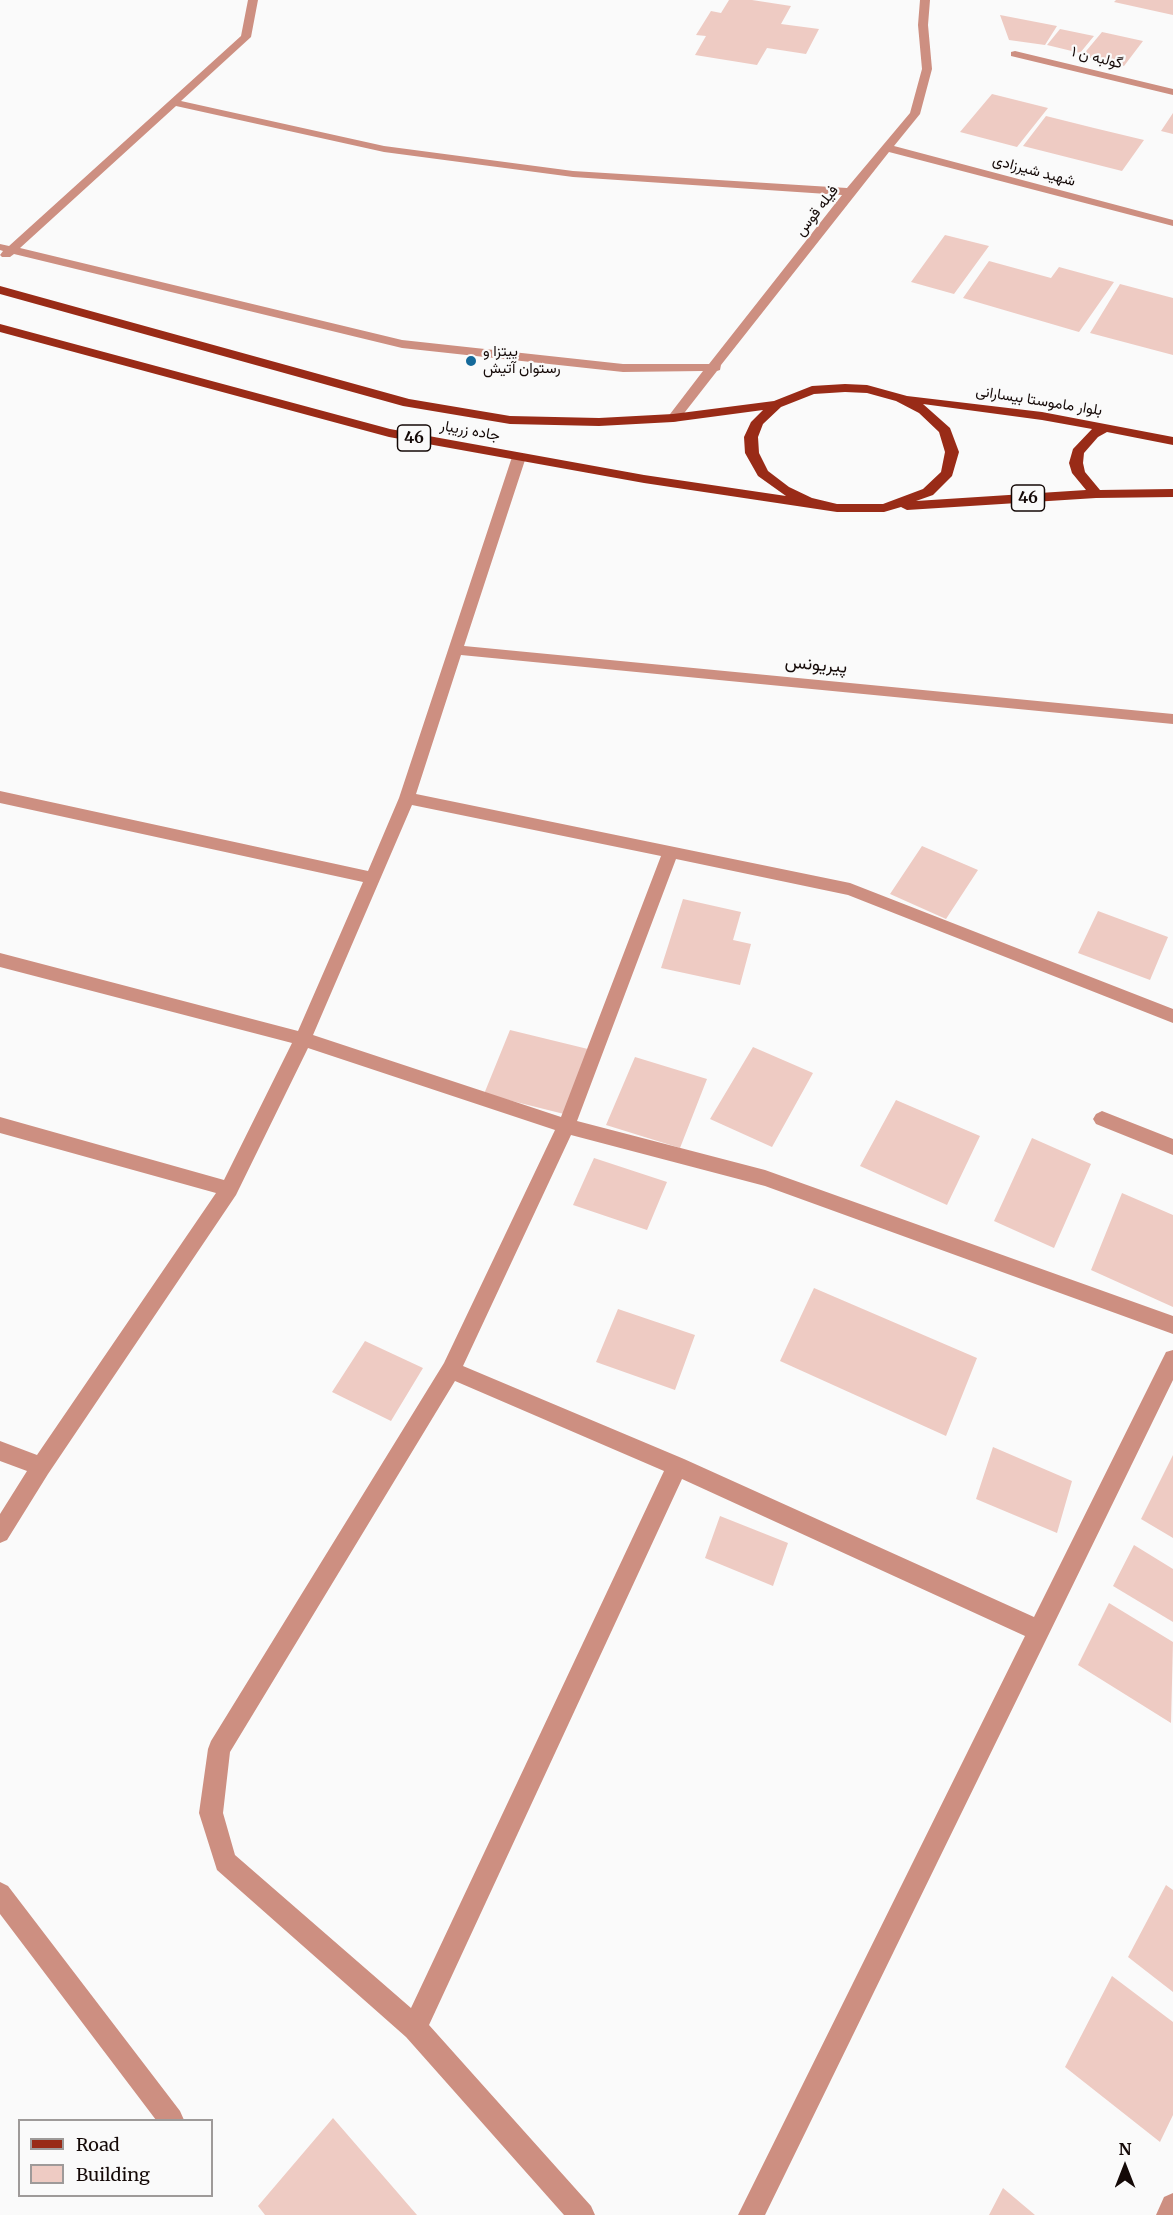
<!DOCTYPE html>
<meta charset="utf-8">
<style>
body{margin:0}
#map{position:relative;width:1173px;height:2215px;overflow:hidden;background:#fafafa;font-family:Merriweather,serif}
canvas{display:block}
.legend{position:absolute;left:18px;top:2119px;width:195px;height:78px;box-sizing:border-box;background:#fafafa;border:2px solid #9e9a99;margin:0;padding:8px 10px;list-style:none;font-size:18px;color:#140907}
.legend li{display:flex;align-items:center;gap:12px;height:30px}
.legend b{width:30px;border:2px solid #9e9a99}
.north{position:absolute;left:1095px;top:2137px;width:60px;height:60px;-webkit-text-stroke:4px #fafafa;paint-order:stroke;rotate:0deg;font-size:16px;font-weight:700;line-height:24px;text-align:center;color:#140907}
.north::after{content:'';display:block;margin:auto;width:21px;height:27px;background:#140907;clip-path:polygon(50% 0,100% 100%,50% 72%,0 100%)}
</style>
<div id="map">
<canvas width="1173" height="2215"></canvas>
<ul class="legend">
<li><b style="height:8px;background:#992b17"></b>Road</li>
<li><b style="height:16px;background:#eecbc3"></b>Building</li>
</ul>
<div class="north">N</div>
</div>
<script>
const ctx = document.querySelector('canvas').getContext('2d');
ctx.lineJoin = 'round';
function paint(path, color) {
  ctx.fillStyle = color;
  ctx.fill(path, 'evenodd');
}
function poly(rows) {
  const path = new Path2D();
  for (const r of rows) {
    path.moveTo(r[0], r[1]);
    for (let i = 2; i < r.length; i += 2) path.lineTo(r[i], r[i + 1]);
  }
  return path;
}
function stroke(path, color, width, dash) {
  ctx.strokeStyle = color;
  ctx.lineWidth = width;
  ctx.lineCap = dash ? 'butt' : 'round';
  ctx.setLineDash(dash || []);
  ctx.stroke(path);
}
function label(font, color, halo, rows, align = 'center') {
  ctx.font = font + ' Merriweather,Vazirmatn,serif';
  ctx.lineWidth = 4.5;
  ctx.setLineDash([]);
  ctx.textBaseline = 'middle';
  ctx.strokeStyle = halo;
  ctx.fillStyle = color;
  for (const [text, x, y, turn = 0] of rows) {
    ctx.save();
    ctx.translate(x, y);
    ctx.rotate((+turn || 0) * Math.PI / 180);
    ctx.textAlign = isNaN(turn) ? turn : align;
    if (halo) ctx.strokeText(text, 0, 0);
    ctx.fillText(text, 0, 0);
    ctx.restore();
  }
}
paint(poly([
 [729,0,752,0,791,6,781,24,819,29,806,54,767,48,757,65,695,55,706,36,696,35,711,11,721,13],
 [1116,0,1173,0,1173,15,1114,2],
 [1000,15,1057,26,1045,45,1009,40],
 [1060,29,1094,36,1080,53,1047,45],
 [1102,32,1143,41,1124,66,1082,56],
 [992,94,1048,108,1017,147,960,132],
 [1173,113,1173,134,1161,131],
 [1046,116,1094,128,1144,140,1122,171,1023,146],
 [945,235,989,246,954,294,911,282],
 [989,261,1051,278,1059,267,1114,282,1079,332,963,298],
 [1120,284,1173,298,1173,355,1090,333],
 [922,846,978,870,946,919,890,894],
 [683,899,741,912,733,940,751,944,740,985,661,968],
 [1098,911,1168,937,1150,980,1078,953],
 [510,1030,592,1050,568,1115,484,1094],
 [753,1047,813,1073,772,1147,710,1119],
 [635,1057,707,1079,680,1148,606,1125],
 [896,1100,980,1136,947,1205,860,1166],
 [1032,1138,1091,1164,1054,1248,994,1221],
 [594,1158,667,1182,647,1230,573,1205],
 [1122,1193,1173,1215,1173,1307,1091,1270],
 [814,1288,977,1358,946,1436,780,1361],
 [618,1309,695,1335,675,1390,596,1362],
 [365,1341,423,1368,391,1421,332,1392],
 [993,1447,1072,1481,1057,1533,976,1499],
 [1173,1455,1173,1538,1141,1519],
 [720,1516,788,1543,773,1586,705,1558],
 [1134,1545,1173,1569,1173,1622,1113,1586],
 [1109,1603,1173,1642,1171,1723,1078,1665],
 [1166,1885,1173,1890,1173,1992,1128,1957],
 [1112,1976,1173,2022,1173,2115,1160,2142,1065,2067],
 [333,2118,417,2215,265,2215,258,2206],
 [1003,2188,1035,2215,989,2215]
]), '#eecbc3');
paint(poly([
 [248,0,258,0,251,37,181,101,384,146,573,171,847,188,910,113,922,69,918,25,920,0,930,0,928,25,932,69,920,114,894,146,1173,220,1173,226,889,152,721,365,720,370,717,371,678,421,673,422,667,418,703,371,623,372,402,348,14,254,10,257,2,257,0,255,3,251,0,250,0,244,9,246,241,36,248,0],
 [176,106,384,152,573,177,842,195,709,364,623,364,402,340,20,248,176,106],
 [1015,51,1173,89,1173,95,1011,56,1011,52,1015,51],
 [519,453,526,457,464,646,1173,714,1173,724,461,655,416,794,850,883,1173,1009,1173,1023,848,895,676,859,577,1121,765,1170,1173,1316,1173,1334,765,1186,571,1135,463,1366,684,1459,1034,1617,1166,1352,1173,1350,1173,1380,765,2215,738,2215,1025,1636,682,1479,429,2025,591,2206,595,2215,564,2215,406,2037,217,1870,199,1813,208,1749,211,1741,444,1363,555,1130,308,1048,236,1195,48,1474,7,1540,0,1543,0,1514,27,1471,0,1461,0,1441,37,1455,216,1193,0,1133,0,1117,224,1180,292,1043,0,967,0,953,298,1031,363,882,0,803,0,791,368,871,399,798,512,457,519,453],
 [412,805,661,856,561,1117,313,1035,412,805],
 [455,1381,664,1471,411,2008,235,1855,223,1813,230,1752,455,1381],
 [1102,1111,1173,1139,1173,1155,1096,1124,1093,1119,1096,1114,1102,1111],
 [0,1882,8,1886,180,2111,184,2120,156,2120,0,1914,0,1882],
 [1173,2193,1173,2215,1156,2215,1164,2197,1173,2193]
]), '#cd8f81');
paint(poly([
 [0,286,409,399,510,416,599,418,673,414,774,401,812,386,845,384,867,385,907,396,1042,412,1173,437,1173,445,1107,432,1098,437,1084,453,1083,463,1085,472,1100,490,1173,489,1173,497,1096,498,907,510,901,507,884,512,837,512,644,483,389,437,0,332,0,324,390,429,644,475,786,496,758,476,745,453,744,437,751,422,763,410,673,422,599,426,510,424,403,406,0,294,0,286],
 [845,392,867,393,896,401,919,413,939,432,945,452,941,472,923,489,883,504,837,504,812,498,789,487,768,471,759,453,758,437,763,424,781,407,814,394,845,392],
 [923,404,1042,420,1092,429,1073,449,1069,463,1072,473,1086,490,916,501,933,495,952,476,959,452,950,428,923,404]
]), '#992b17');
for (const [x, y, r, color] of [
 [471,361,6,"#14699a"]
]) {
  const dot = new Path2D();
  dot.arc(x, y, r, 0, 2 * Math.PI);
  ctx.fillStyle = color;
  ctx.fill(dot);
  stroke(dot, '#fafafa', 2);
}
label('15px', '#140907', '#fafafa', [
 ["گولبه ن ۱",1097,58,14],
 ["شهید شیرزادی",1034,171,15],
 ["فیله قوس",817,211,-52],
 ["بلوار ماموستا بیسارانی",1039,401,9],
 ["جاده زریبار",470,431,10]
]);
label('15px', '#140907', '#fafafa', [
 ["پیتزا و",483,352],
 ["رستوان آتیش",483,369]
], 'left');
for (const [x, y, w] of [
 [414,438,33],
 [1028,498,33]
]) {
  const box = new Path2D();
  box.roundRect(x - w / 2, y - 13, w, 26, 4.5);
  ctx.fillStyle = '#fafafa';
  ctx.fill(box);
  stroke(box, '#140907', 1.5);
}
label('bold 16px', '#140907', null, [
 ["46",414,438],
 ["46",1028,498]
]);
label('18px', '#140907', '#fafafa', [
 ["پیریونس",816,665,5]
]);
</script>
